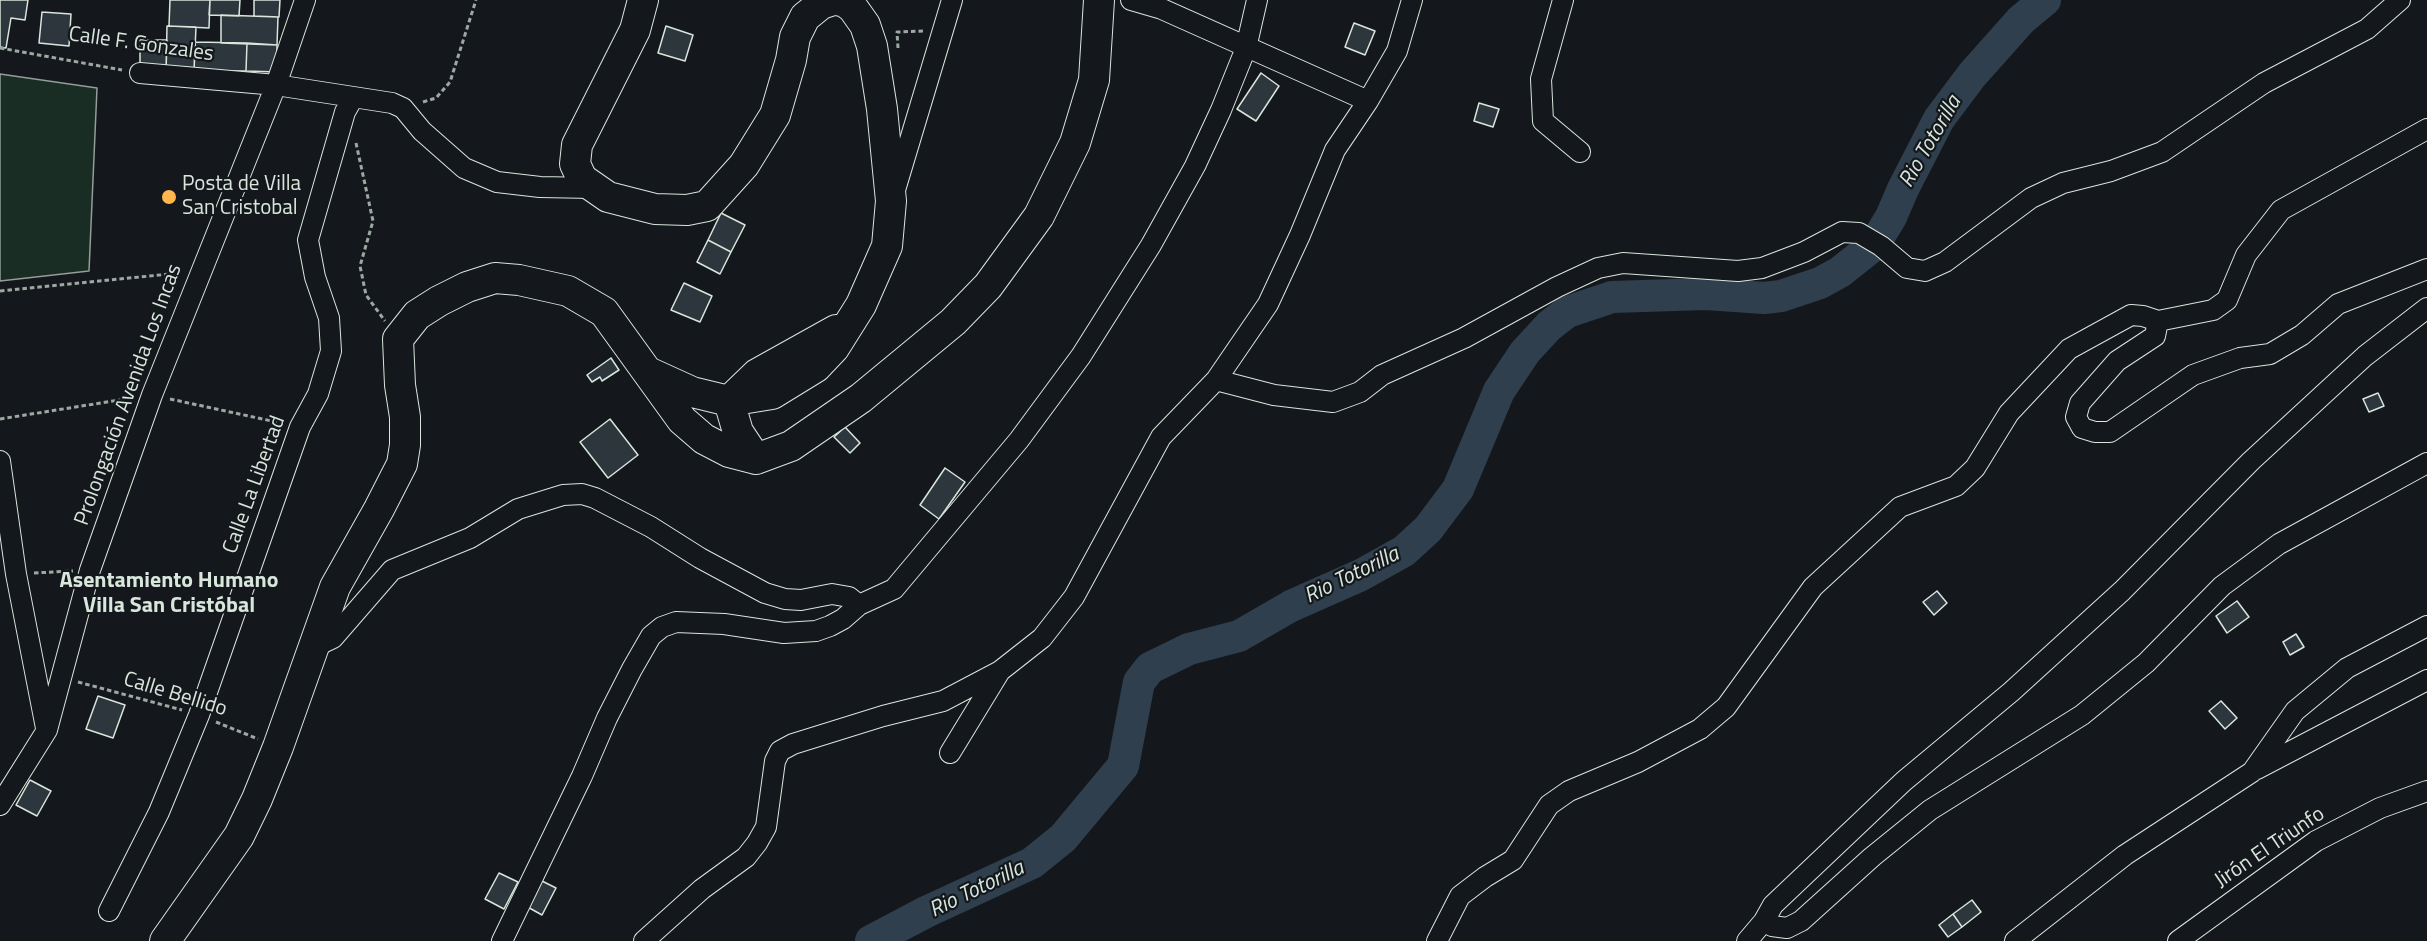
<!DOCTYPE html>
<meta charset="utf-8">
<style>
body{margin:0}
canvas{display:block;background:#14181c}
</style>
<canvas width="2427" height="941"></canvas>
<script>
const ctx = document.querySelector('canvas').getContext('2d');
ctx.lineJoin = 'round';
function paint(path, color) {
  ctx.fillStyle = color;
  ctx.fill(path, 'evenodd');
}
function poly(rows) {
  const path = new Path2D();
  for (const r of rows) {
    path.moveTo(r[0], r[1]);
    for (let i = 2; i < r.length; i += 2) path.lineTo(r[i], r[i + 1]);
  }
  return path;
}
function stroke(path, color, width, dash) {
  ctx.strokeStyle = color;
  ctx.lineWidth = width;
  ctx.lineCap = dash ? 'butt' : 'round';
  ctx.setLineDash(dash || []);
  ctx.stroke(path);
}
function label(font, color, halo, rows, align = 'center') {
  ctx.font = font + ' "Titillium Web",sans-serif';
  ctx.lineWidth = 4.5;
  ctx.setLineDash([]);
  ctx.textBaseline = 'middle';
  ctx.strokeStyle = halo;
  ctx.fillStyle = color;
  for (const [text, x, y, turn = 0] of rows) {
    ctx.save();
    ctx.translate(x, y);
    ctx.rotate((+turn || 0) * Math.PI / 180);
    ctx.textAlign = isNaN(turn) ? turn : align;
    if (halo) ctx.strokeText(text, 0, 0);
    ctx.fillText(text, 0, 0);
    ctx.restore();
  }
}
const green = poly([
 [0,74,97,88,89,271,0,281,0,74]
]);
paint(green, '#1a2d24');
stroke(green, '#939e99', 1.5);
stroke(poly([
 [1877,240,1891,217,1903,189,1939,119,1972,75,2021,20,2045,0],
 [871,941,926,912,1032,863,1063,838,1123,766,1139,682,1150,668,1189,649,1239,636,1291,606,1361,575,1404,551,1428,529,1458,489,1499,391,1525,352,1549,326,1567,312,1612,297,1706,294,1764,298,1781,296,1820,283,1840,272,1874,245]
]), '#2f3f4d', 32);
const building = poly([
 [0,0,28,0,25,20,11,18,6,48,0,47,0,0],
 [170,0,210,0,209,28,169,26,170,0],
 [210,0,240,0,239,16,209,15,210,0],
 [254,0,280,0,279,17,254,16,254,0],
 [42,12,71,14,69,46,39,43,42,12],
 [221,15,278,17,277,45,221,43,221,15],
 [1354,23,1375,31,1365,55,1345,47,1354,23],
 [167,26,196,27,194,71,166,71,167,26],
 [666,26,693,35,685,61,658,53,666,26],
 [140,40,167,40,166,71,140,71,140,40],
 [195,42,247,43,246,71,194,71,195,42],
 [247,43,277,45,277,72,246,71,247,43],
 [1261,73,1279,86,1256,121,1237,109,1261,73],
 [1479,103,1499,109,1493,127,1474,121,1479,103],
 [721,213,745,225,731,252,708,240,721,213],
 [708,240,731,252,720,274,697,262,708,240],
 [684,283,712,296,700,322,671,310,684,283],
 [611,358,619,370,602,381,600,377,592,382,587,375,611,358],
 [2378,393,2384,406,2369,412,2363,399,2378,393],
 [610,419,638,455,608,478,580,442,610,419],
 [845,427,860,443,850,453,834,437,845,427],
 [945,468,965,482,939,519,920,505,945,468],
 [1937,591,1947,603,1934,615,1923,602,1937,591],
 [2237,601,2249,617,2227,633,2216,616,2237,601],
 [2296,634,2304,647,2290,655,2283,642,2296,634],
 [98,696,125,705,113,738,86,729,98,696],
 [2221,701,2237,718,2225,729,2209,711,2221,701],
 [30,780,51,791,37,816,16,805,30,780],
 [499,873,518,882,504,909,485,899,499,873],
 [538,879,556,888,542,915,524,905,538,879],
 [1972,900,1981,912,1962,927,1953,914,1972,900],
 [1953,914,1962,927,1948,937,1939,925,1953,914]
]);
paint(building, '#2c363c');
stroke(building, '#d8e6dc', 1.5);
const minor = poly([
 [1131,0,1162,9,1368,101],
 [1563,0,1541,79,1543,121,1580,152],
 [140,73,276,85,392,103,403,108,422,131,464,168,497,182,540,187,593,188],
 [2427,129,2281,210,2246,255,2227,300,2213,310,2158,321,2155,336,2117,361,2080,403,2076,417,2082,428,2095,432,2110,432,2193,375,2240,358,2270,354,2302,335,2338,304,2427,269],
 [895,190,952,0],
 [2427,308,2365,356,2251,461,2122,591,2011,692,1904,781,1773,905,1764,921,1772,926,1787,928,1801,921,1872,857,1930,810,2082,715,2146,663,2222,586,2279,544,2427,463],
 [1216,380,1274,395,1333,402,1360,392,1382,375,1464,338,1557,287,1598,268,1623,263,1738,271,1762,268,1804,252,1842,232,1859,233,1881,246,1907,268,1925,271,1945,262,2031,198,2063,183,2111,171,2162,152,2264,83,2367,29,2400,0],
 [0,461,16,574,46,728],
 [312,648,333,638,392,570,470,538,518,509,563,495,582,494,595,498,651,527,700,558,765,593,785,599,801,600,832,594,849,597,859,605],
 [950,753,1000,671],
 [2257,769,2427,680],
 [0,805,47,730,90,570,152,395,276,85,305,0],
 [109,911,159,812,199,715,300,427,318,394,331,351,329,318,315,277,308,240,345,112,353,98],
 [502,941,582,776,607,718,632,669,651,636,662,627,676,622,724,624,784,633,816,631,830,626,843,619,859,605,894,589,1019,440,1081,356,1151,245,1195,166,1221,110,1246,48,1257,0],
 [644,941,702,889,746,857,757,843,766,827,775,761,780,751,793,744,883,716,943,701,1000,671,1042,638,1074,597,1161,437,1216,380,1268,304,1300,235,1335,150,1368,101,1397,51,1412,0],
 [1437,941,1460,896,1485,877,1513,860,1549,805,1569,791,1638,762,1700,729,1726,707,1813,587,1900,507,1956,486,1975,468,2009,413,2069,349,2131,315,2143,316,2158,321],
 [1747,941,1764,921],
 [2015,941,2125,855,2252,772,2295,711,2347,668,2427,626],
 [2178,941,2316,841,2380,808,2427,791]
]);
const highway = poly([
 [643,0,635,30,577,145,575,164,582,179,608,197,655,209,687,210,707,206,744,165,775,115,791,60,795,37,805,17,821,4,833,0],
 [648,372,692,392,729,401,772,394,816,367,834,348,861,305,887,246,891,201,882,109,872,46,865,25,853,8,845,2,837,0],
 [729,401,757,374,836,330],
 [729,401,738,432,756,459],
 [165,941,239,836,257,799,278,747,335,587,379,509,402,464,405,445,405,417,400,385,398,339,417,315,439,301,467,287,495,278,519,280,568,291,604,312,682,420,704,439,729,452,756,459,791,446,861,398,953,322,988,286,1039,216,1075,143,1094,80,1099,0]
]);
stroke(minor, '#d8e6dc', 22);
stroke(highway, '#d8e6dc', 32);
stroke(poly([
 [0,48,122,70],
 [898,48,897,32,925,31],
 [423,102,436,98,450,82,476,0],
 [356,143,373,221,360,266,366,295,385,321],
 [0,291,180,273],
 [170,399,281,423],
 [0,419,132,398],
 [34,573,73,571],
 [78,682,182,710],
 [216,722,258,739]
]), '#9da8a2', 3, [4.5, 3]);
stroke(minor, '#14181c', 20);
stroke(highway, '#14181c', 30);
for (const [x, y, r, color] of [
 [169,197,8,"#ffb74d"]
]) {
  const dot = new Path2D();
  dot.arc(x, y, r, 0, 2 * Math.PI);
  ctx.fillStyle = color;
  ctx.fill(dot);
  stroke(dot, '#14181c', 2);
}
label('21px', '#d8e6dc', '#14181c', [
 ["Calle F. Gonzales",141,45,8],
 ["Prolongación Avenida Los Incas",129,395,-70],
 ["Calle La Libertad",255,485,-70],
 ["Calle Bellido",175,695,17],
 ["Jirón El Triunfo",2270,848,-34]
]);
label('21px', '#d8e6dc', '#14181c', [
 ["Posta de Villa",182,185],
 ["San Cristobal",182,209]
], 'left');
label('italic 22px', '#d8e6dc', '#14181c', [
 ["Rio Totorilla",1931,142,-60],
 ["Rio Totorilla",1352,576,-26],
 ["Rio Totorilla",977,890,-26]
]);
label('bold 22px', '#d8e6dc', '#14181c', [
 ["Asentamiento Humano",169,582],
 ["Villa San Cristóbal",169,607]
]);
</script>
